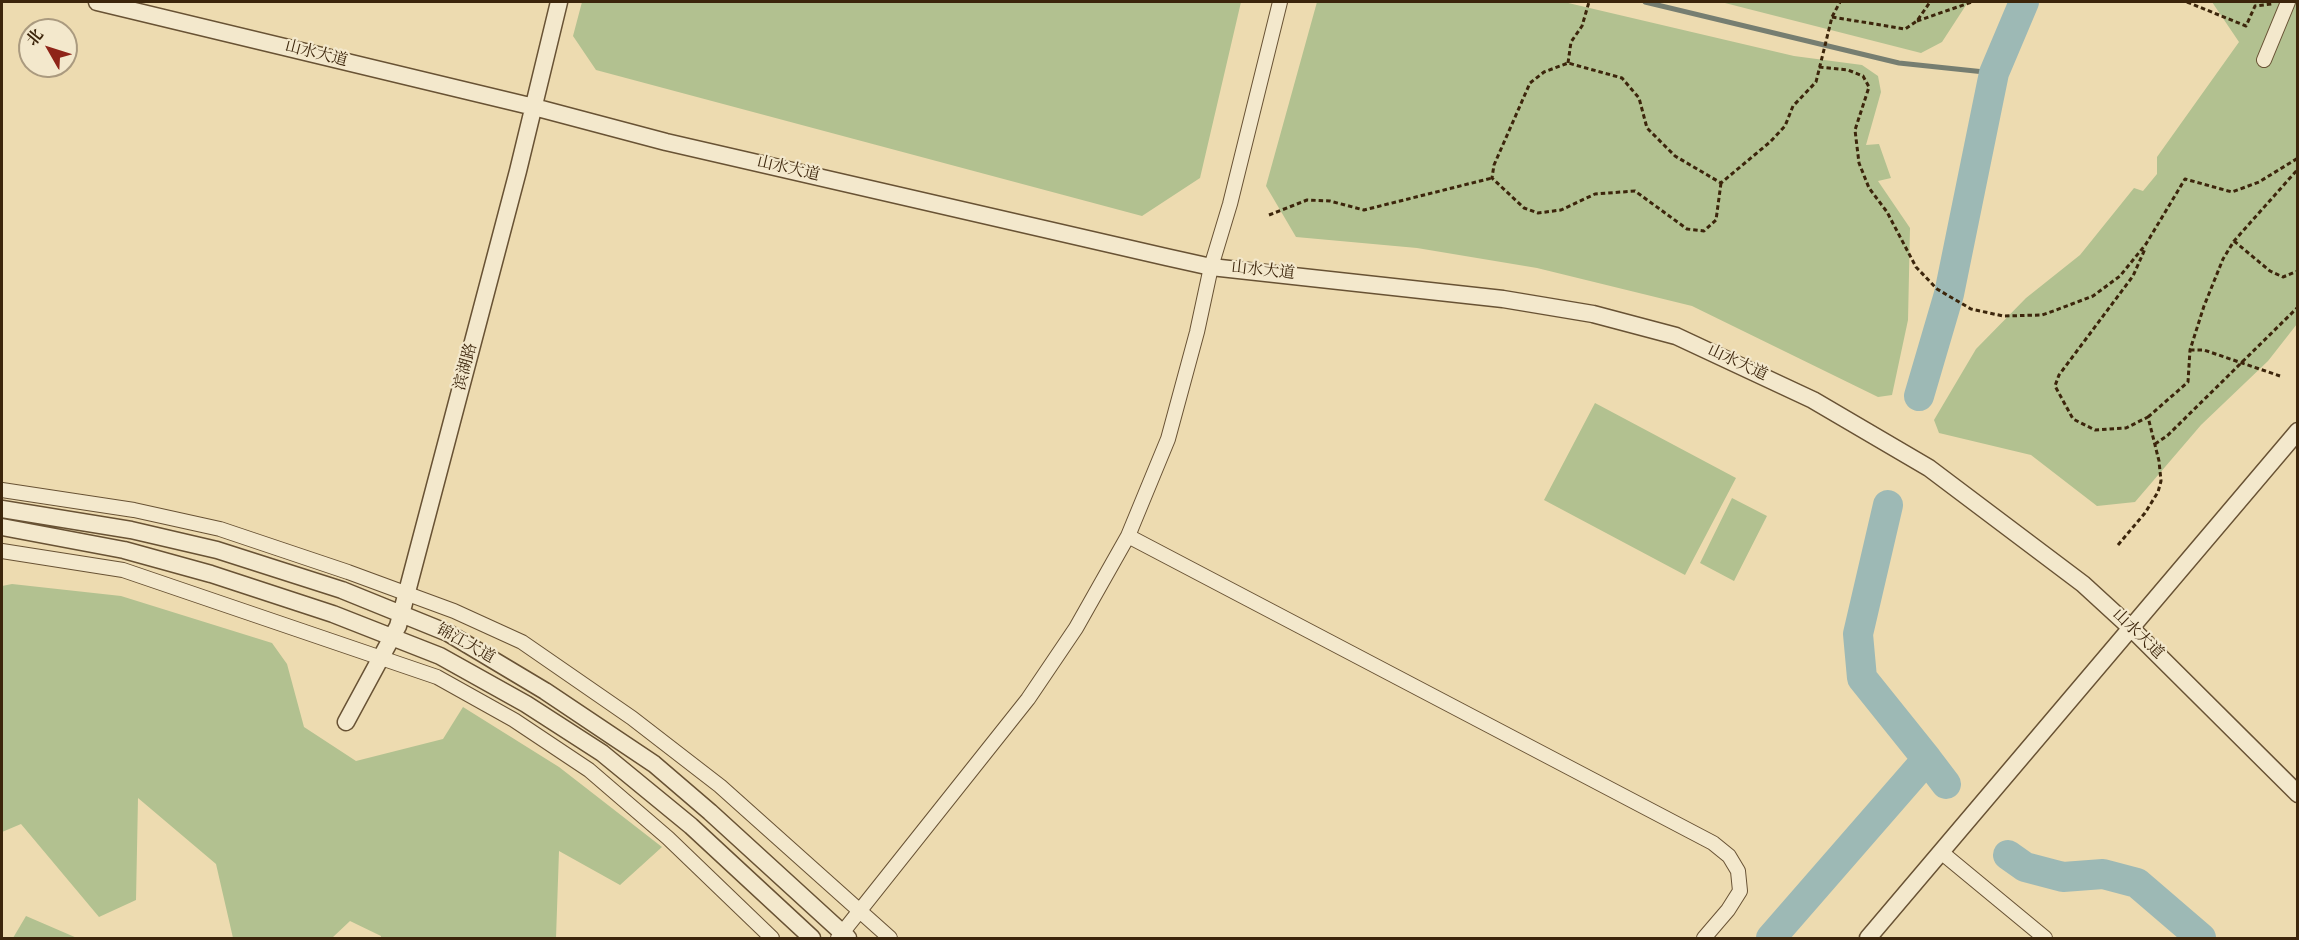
<!DOCTYPE html>
<meta charset="utf-8">
<style>
body{margin:0}
#map{position:relative;width:2299px;height:940px;overflow:hidden;background:#eddbb0;font-family:Vollkorn,"Noto Serif SC",serif}
canvas{display:block}
.frame{position:absolute;inset:0;border:3px solid #3c250b;pointer-events:none}
.north{position:absolute;left:18px;top:18px;width:60px;height:60px;box-sizing:border-box;background:#f3e8cc;border:2px solid #aa9a7f;border-radius:50%;rotate:309deg;font-size:16px;font-weight:700;line-height:24px;text-align:center;color:#3c250b}
.north::after{content:'';display:block;margin:auto;width:21px;height:27px;background:#8f2418;clip-path:polygon(50% 0,100% 100%,50% 72%,0 100%)}
</style>
<div id="map">
<canvas width="2299" height="940"></canvas>
<div class="frame"></div>
<div class="north">北</div>
</div>
<script>
const ctx = document.querySelector('canvas').getContext('2d');
ctx.lineJoin = 'round';
function paint(path, color) {
  ctx.fillStyle = color;
  ctx.fill(path, 'evenodd');
}
function poly(rows) {
  const path = new Path2D();
  for (const r of rows) {
    path.moveTo(r[0], r[1]);
    for (let i = 2; i < r.length; i += 2) path.lineTo(r[i], r[i + 1]);
  }
  return path;
}
function stroke(path, color, width, dash) {
  ctx.strokeStyle = color;
  ctx.lineWidth = width;
  ctx.lineCap = dash ? 'butt' : 'round';
  ctx.setLineDash(dash || []);
  ctx.stroke(path);
}
function label(font, color, halo, rows, align = 'center') {
  ctx.font = font + ' Vollkorn,"Noto Serif SC",serif';
  ctx.lineWidth = 4.5;
  ctx.setLineDash([]);
  ctx.textBaseline = 'middle';
  ctx.strokeStyle = halo;
  ctx.fillStyle = color;
  for (const [text, x, y, turn = 0] of rows) {
    ctx.save();
    ctx.translate(x, y);
    ctx.rotate((+turn || 0) * Math.PI / 180);
    ctx.textAlign = isNaN(turn) ? turn : align;
    if (halo) ctx.strokeText(text, 0, 0);
    ctx.fillText(text, 0, 0);
    ctx.restore();
  }
}
paint(poly([
 [582,2,1241,2,1200,178,1142,216,596,70,573,36],
 [1317,2,1564,2,1794,56,1862,65,1878,76,1881,92,1866,145,1879,144,1891,178,1878,181,1910,228,1908,320,1892,395,1878,397,1692,306,1537,268,1417,248,1296,237,1266,186],
 [1721,2,1968,2,1942,42,1921,53],
 [2212,2,2297,2,2297,324,2268,361,2201,425,2135,502,2097,506,2031,455,1939,433,1934,420,1976,349,2026,298,2080,255,2134,188,2143,191,2157,174,2157,157,2239,42],
 [1595,403,1736,478,1685,575,1544,500],
 [1732,498,1767,516,1734,581,1700,563],
 [12,584,121,596,272,643,287,664,304,727,356,761,443,739,463,707,559,767,662,847,620,885,559,851,556,938,381,938,381,936,350,921,332,938,233,938,216,864,138,798,136,900,99,917,21,824,2,832,2,586],
 [26,916,77,938,13,938]
]), '#b2c190');
stroke(poly([
 [1645,2,1899,63,1994,73]
]), '#767e71', 5);
stroke(poly([
 [1919,396,1949,294,1994,73,2024,2],
 [1927,759,1946,784],
 [2008,855,2025,867,2063,877,2103,874,2137,883,2201,938],
 [1771,938,1927,759,1862,678,1858,634,1888,505]
]), '#9db9b5', 30);
const minor = poly([
 [2264,60,2288,2],
 [2,490,134,510,220,529,348,572,454,611,522,642,632,718,720,786,890,938],
 [1128,536,1713,843,1729,856,1738,871,1740,891,1728,910,1704,938],
 [2,551,123,570,437,677,514,720,589,770,668,838,772,938],
 [1941,852,2045,938],
 [838,938,1028,699,1076,628,1128,536,1168,439,1197,332,1211,267,1230,204,1280,2]
]);
const tertiary = poly([
 [97,2,534,107,666,142,1166,257,1211,267,1503,299,1593,314,1676,336,1813,400,1929,468,2083,584,2131,628,2298,794],
 [2,509,131,530,217,550,342,590,448,633,545,691,654,764,710,812,848,938],
 [2,527,124,550,211,574,333,614,440,656,526,704,602,753,691,826,812,938],
 [346,722,398,626,518,171,559,2],
 [1868,938,2298,431]
]);
stroke(minor, '#685234', 16);
stroke(tertiary, '#685234', 19);
stroke(poly([
 [2187,2,2246,26,2255,6,2272,4],
 [1832,17,1905,29,1917,21,1930,2],
 [1917,21,1972,2],
 [1568,63,1571,42,1582,26,1589,2],
 [1819,67,1848,70,1863,76,1869,87,1855,130,1859,163,1869,188,1887,212,1916,267,1937,289,1971,309,2003,316,2042,315,2056,310,2093,296,2120,276,2146,244,2185,179,2232,192,2259,182,2298,158],
 [1721,183,1716,220,1704,231,1687,229,1635,191,1595,194,1561,210,1538,213,1524,208,1492,178,1494,165,1530,83,1544,72,1568,63,1622,78,1639,98,1647,128,1675,156,1721,183,1770,142,1785,126,1793,106,1816,82,1832,17,1840,2],
 [1269,215,1307,200,1330,201,1364,210,1492,178],
 [2234,241,2270,271,2283,277,2298,271],
 [2190,350,2204,350,2280,376],
 [2148,417,2188,382,2190,350,2204,306,2223,259,2234,241,2298,169],
 [2155,444,2167,436,2298,307],
 [2118,545,2145,513,2158,492,2161,481,2159,461,2148,417,2126,428,2095,430,2073,419,2055,386,2059,375,2133,276,2145,249]
]), '#3c250b', 3, [4.5, 3]);
stroke(minor, '#f3e8cc', 14);
stroke(tertiary, '#f3e8cc', 16);
label('16px', '#3c250b', '#f3e8cc', [
 ["山水大道",316,55,14],
 ["山水大道",788,170,13],
 ["山水大道",1263,272,6],
 ["山水大道",1737,364,25],
 ["滨湖路",467,367,-75],
 ["山水大道",2137,635,44],
 ["锦江大道",465,645,29]
]);
</script>
